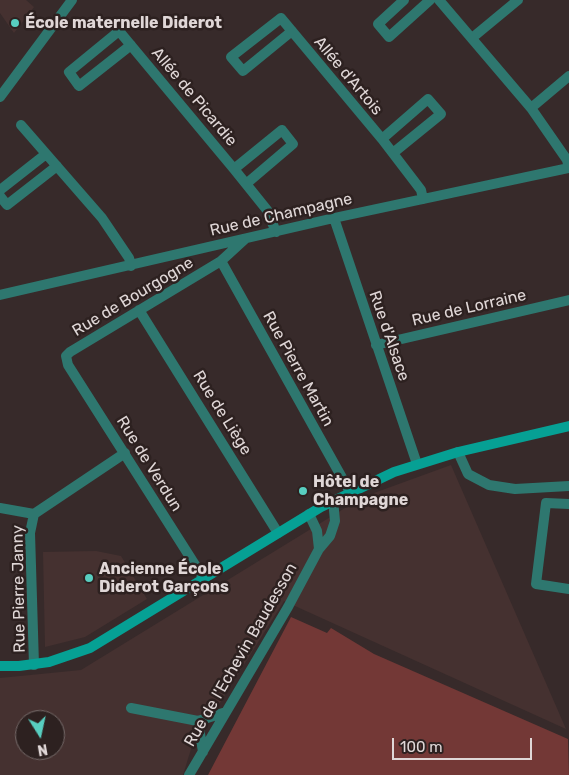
<!DOCTYPE html>
<meta charset="utf-8">
<style>
body{margin:0}
#map{position:relative;width:569px;height:775px;overflow:hidden;background:#372a2a;font-family:Rubik,sans-serif}
canvas{display:block}
.north{position:absolute;left:15px;top:710px;width:50px;height:50px;box-sizing:border-box;background:#2d2120;border:1px solid #756a69;border-radius:50%;rotate:170deg;font-size:14px;font-weight:700;line-height:20px;text-align:center;color:#e0d7d7}
.north::after{content:'';display:block;margin:auto;width:18px;height:22px;background:#58cec0;clip-path:polygon(50% 0,100% 100%,50% 72%,0 100%)}
.scale{position:absolute;left:392px;top:738px;width:140px;height:22px;box-sizing:border-box;border:2px solid #e0d7d7;border-top:0;padding-left:6px;font-size:15px;line-height:18px;white-space:nowrap;color:#e0d7d7;-webkit-text-stroke:4px #2d2120;paint-order:stroke}
</style>
<div id="map">
<canvas width="569" height="775"></canvas>
<div class="north">N</div>
<div class="scale">100 m</div>
</div>
<script>
const ctx = document.querySelector('canvas').getContext('2d');
ctx.lineJoin = 'round';
function paint(path, color) {
  ctx.fillStyle = color;
  ctx.fill(path, 'evenodd');
}
function poly(rows) {
  const path = new Path2D();
  for (const r of rows) {
    path.moveTo(r[0], r[1]);
    for (let i = 2; i < r.length; i += 2) path.lineTo(r[i], r[i + 1]);
  }
  return path;
}
function stroke(path, color, width, dash) {
  ctx.strokeStyle = color;
  ctx.lineWidth = width;
  ctx.lineCap = dash ? 'butt' : 'round';
  ctx.setLineDash(dash || []);
  ctx.stroke(path);
}
function label(font, color, halo, rows, align = 'center') {
  ctx.font = font + ' Rubik,sans-serif';
  ctx.lineWidth = 5;
  ctx.setLineDash([]);
  ctx.textBaseline = 'middle';
  ctx.strokeStyle = halo;
  ctx.fillStyle = color;
  for (const [text, x, y, turn = 0] of rows) {
    ctx.save();
    ctx.translate(x, y);
    ctx.rotate((+turn || 0) * Math.PI / 180);
    ctx.textAlign = isNaN(turn) ? turn : align;
    if (halo) ctx.strokeText(text, 0, 0);
    ctx.fillText(text, 0, 0);
    ctx.restore();
  }
}
paint(poly([
 [0,0,26,0,34,7,14,33,0,13],
 [451,465,566,729,284,601,191,749,183,775,0,775,0,678,81,670,363,497],
 [25,720,55,720,55,750,25,750],
 [96,551,121,556,147,599,85,637,45,647,43,552]
]), '#453130');
paint(poly([
 [291,617,327,633,331,628,374,654,568,739,569,775,208,775]
]), '#733836');
stroke(poly([
 [404,0,378,24,389,37,430,0],
 [439,0,531,108,567,160,569,168],
 [292,31,243,71,231,57,281,18,382,139],
 [472,38,518,0],
 [131,45,79,86,69,72,119,31,234,169,267,210,276,232],
 [0,97,72,0],
 [531,108,569,76],
 [21,125,102,218,129,258,131,266],
 [393,153,441,114,428,99,382,139,421,190,423,199],
 [234,169,282,130,293,144,246,184],
 [0,190,46,154],
 [0,196,7,205,57,166],
 [334,218,417,464],
 [221,261,350,492],
 [0,295,334,218,569,168],
 [139,310,278,533],
 [376,345,569,300],
 [458,452,468,474,489,485,515,489,569,486],
 [569,504,546,503,536,584,569,589],
 [0,508,34,514,125,453],
 [34,514,30,533,34,665],
 [309,514,317,531,319,549],
 [204,579,68,365,66,356,70,352,221,261,245,239],
 [131,708,198,721,203,752],
 [198,721,226,712],
 [189,775,288,607,319,549,330,536,335,521,333,500]
]), '#2e776f', 10);
stroke(poly([
 [0,666,19,666,49,662,90,648,321,507,394,472,458,452,569,426]
]), '#06a094', 10);
for (const [x, y, r, color] of [
 [15,23,5,"#58cec0"],
 [303,491,5,"#58cec0"],
 [89,578,5,"#58cec0"]
]) {
  const dot = new Path2D();
  dot.arc(x, y, r, 0, 2 * Math.PI);
  ctx.fillStyle = color;
  ctx.fill(dot);
  stroke(dot, '#2d2120', 2);
}
label('bold 16px', '#e0d7d7', '#2d2120', [
 ["École maternelle Diderot",25,23],
 ["Hôtel de",313,482],
 ["Champagne",313,500],
 ["Ancienne École",99,569],
 ["Diderot Garçons",99,587]
], 'left');
label('16px', '#e0d7d7', '#2d2120', [
 ["Allée d'Artois",348,76,50],
 ["Allée de Picardie",194,97,50],
 ["Rue de Champagne",281,215,-13],
 ["Rue de Bourgogne",133,297,-31],
 ["Rue de Lorraine",469,308,-13],
 ["Rue d'Alsace",389,336,71],
 ["Rue Pierre Martin",298,369,61],
 ["Rue de Liège",222,413,58],
 ["Rue de Verdun",149,464,58],
 ["Rue Pierre Janny",19,589,-91],
 ["Rue de l'Echevin Baudesson",241,655,-60]
]);
</script>
